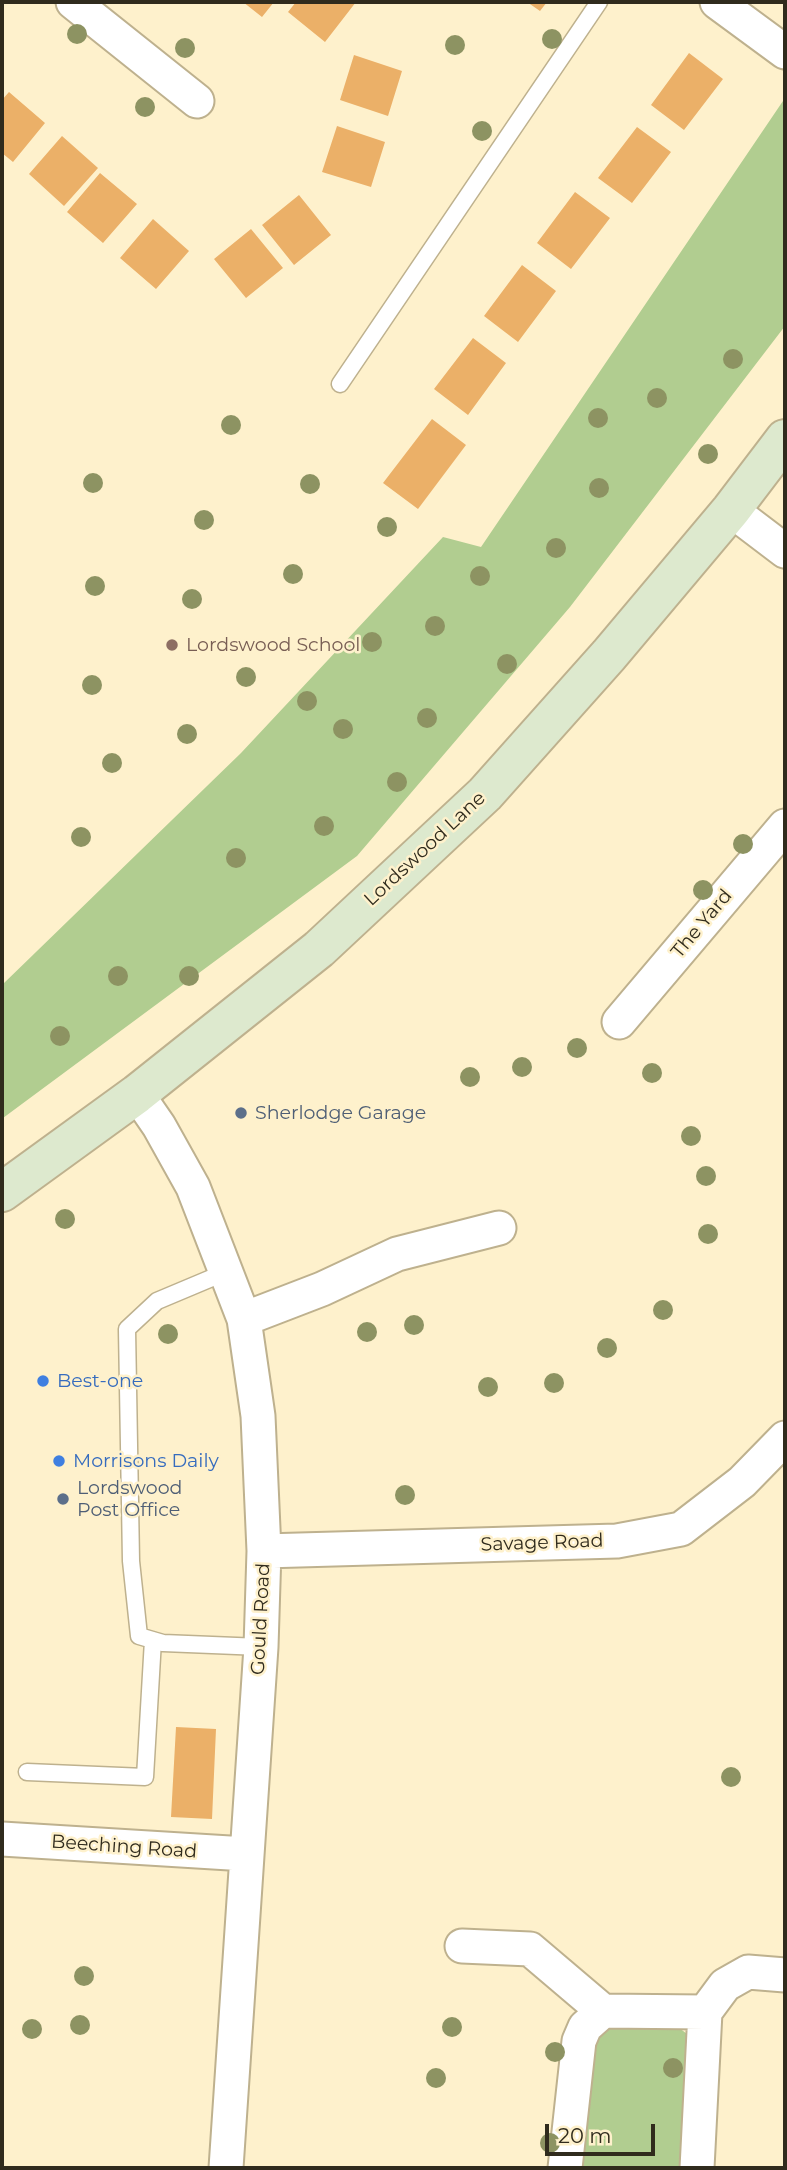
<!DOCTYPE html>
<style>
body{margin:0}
#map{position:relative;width:787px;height:2170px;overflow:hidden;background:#fef1cc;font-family:Montserrat,sans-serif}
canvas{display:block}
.frame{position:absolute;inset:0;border:4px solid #302b1d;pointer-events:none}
.scale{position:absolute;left:545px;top:2124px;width:110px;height:32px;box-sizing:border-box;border:4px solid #302b1d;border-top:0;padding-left:9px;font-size:21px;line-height:24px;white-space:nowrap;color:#302b1d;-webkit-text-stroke:5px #fef1cc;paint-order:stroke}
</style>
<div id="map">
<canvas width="787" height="2170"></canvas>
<div class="frame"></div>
<div class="scale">20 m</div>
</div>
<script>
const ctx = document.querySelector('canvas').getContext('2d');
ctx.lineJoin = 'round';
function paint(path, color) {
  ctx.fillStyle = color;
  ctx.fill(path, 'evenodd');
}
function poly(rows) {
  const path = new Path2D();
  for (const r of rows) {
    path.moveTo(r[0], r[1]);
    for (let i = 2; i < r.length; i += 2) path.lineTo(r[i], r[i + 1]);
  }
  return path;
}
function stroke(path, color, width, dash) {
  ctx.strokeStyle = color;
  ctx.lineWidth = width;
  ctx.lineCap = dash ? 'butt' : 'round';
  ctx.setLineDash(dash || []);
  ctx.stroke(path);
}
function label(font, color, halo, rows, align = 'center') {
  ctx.font = font + ' Montserrat,sans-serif';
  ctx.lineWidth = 5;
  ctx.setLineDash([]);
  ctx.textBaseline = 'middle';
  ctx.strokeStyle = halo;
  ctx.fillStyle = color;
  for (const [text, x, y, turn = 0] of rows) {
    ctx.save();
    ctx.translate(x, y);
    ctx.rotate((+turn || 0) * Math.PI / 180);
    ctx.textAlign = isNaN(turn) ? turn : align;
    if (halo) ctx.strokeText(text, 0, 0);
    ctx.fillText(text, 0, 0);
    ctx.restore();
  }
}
paint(poly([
 [785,98,785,326,570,607,357,856,3,1118,2,985,241,753,443,537,481,547],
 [594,2026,678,2027,696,2041,681,2168,583,2168,586,2051]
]), '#b1cd90');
paint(poly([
 [243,2,274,2,262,17],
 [296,2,356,2,325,42,288,12],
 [527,2,547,2,540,11],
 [689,53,723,79,684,130,651,105],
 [354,55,402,71,388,116,340,100],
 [9,92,45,123,13,162,2,153,2,100],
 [337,126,385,142,371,187,322,172],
 [637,127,671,152,632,203,598,178],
 [62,136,98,168,64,206,29,174],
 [100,173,137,204,103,243,67,212],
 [575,192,610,218,571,269,537,243],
 [299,195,331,235,294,265,262,225],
 [153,219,189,251,156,289,120,258],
 [251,229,283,268,246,298,214,259],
 [522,265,556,291,518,342,484,316],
 [473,338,506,363,468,415,434,389],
 [432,419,466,445,418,509,383,483],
 [176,1727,216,1729,212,1819,171,1817]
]), '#ebb068');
const lane = poly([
 [340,384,599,2],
 [226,1272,157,1301,127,1329,131,1561,139,1636,163,1643,261,1647],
 [27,1772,145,1777,153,1640]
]);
const street = poly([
 [73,2,197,101],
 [717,2,785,52],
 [731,510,785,551],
 [619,1022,785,826],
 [137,1094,159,1126,193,1187,244,1319,258,1416,264,1551,261,1647,226,2168],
 [244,1319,322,1289,397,1254,499,1228],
 [264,1551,617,1541,681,1529,742,1482,785,1438],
 [2,1839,246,1854],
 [462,1946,530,1949,603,2011],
 [565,2168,579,2041,585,2027,603,2011,705,2012],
 [697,2168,705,2012,725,1985,748,1972,785,1975]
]);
const secondary = poly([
 [2,1192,137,1094,319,949,485,794,609,655,731,510,785,439]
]);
stroke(lane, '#beb18e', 19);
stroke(street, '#beb18e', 37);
stroke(secondary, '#beb18e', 42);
stroke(lane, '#fff', 16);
stroke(street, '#fff', 33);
stroke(secondary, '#dde9ce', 38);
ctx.fillStyle = '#8d9362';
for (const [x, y] of [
 [77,34],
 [552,39],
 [455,45],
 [185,48],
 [145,107],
 [482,131],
 [733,359],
 [657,398],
 [598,418],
 [231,425],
 [708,454],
 [93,483],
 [310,484],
 [599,488],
 [204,520],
 [387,527],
 [556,548],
 [293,574],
 [480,576],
 [95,586],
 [192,599],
 [435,626],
 [372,642],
 [507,664],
 [246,677],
 [92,685],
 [307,701],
 [427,718],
 [343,729],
 [187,734],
 [112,763],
 [397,782],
 [324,826],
 [81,837],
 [743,844],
 [236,858],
 [703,890],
 [118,976],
 [189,976],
 [60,1036],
 [577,1048],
 [522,1067],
 [652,1073],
 [470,1077],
 [691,1136],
 [706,1176],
 [65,1219],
 [708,1234],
 [663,1310],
 [414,1325],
 [367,1332],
 [168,1334],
 [607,1348],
 [554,1383],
 [488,1387],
 [405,1495],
 [731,1777],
 [84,1976],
 [80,2025],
 [452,2027],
 [32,2029],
 [555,2052],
 [673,2068],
 [436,2078],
 [550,2143]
]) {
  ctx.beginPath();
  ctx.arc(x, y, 10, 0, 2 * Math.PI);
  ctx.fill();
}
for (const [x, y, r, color] of [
 [172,645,7,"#8d6e63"],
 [241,1113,7,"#5c6f8a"],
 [43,1381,7,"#3f7fe0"],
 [59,1461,7,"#3f7fe0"],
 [63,1499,7,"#5c6f8a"]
]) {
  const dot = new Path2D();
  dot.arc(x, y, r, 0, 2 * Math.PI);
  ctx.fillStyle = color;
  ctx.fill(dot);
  stroke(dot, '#fef1cc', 2.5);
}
label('19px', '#785e54', '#fef1cc', [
 ["Lordswood School",186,645]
], 'left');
label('19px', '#302b1d', '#fef1cc', [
 ["Lordswood Lane",425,849,-43],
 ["The Yard",702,924,-50],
 ["Savage Road",542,1543,-2],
 ["Gould Road",261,1619,-87],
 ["Beeching Road",124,1847,4]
]);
label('19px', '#4e5e75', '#fef1cc', [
 ["Sherlodge Garage",255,1113],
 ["Lordswood",77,1488],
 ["Post Office",77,1510]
], 'left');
label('19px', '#366cbe', '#fef1cc', [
 ["Best-one",57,1381],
 ["Morrisons Daily",73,1461]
], 'left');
</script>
